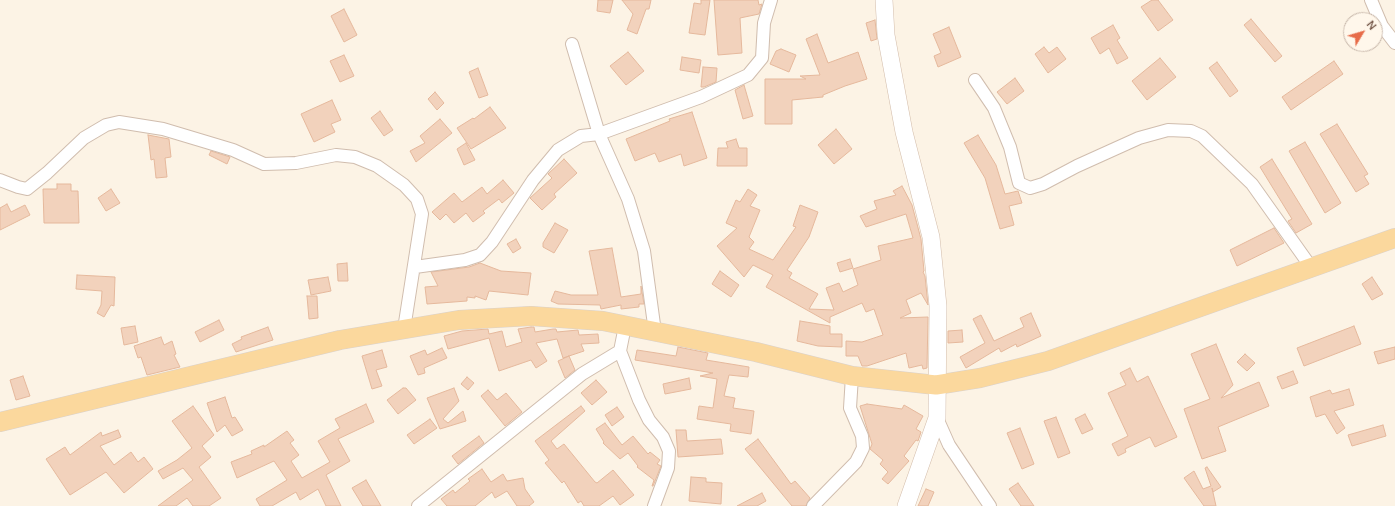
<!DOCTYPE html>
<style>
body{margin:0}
#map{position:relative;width:1395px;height:506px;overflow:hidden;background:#fcf3e5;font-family:Manrope,sans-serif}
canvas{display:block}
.north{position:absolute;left:1343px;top:12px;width:40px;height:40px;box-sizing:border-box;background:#fff7eb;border:1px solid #c8b8ab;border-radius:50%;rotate:52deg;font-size:11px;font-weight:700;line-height:16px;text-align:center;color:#76594a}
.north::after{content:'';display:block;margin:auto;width:14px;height:18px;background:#e76c49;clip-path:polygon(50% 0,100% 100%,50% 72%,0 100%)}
</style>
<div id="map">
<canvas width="1395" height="506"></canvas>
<div class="north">N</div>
</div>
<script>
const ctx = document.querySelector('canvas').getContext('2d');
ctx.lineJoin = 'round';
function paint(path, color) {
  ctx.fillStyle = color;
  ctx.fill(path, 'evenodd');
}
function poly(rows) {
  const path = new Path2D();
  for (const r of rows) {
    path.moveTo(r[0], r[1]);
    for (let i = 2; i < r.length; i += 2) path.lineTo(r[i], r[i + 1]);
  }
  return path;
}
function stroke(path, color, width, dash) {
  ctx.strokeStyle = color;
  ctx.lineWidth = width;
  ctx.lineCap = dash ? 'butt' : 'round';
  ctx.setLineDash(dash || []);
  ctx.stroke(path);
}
const building = poly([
 [598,0,613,0,610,13,597,11,598,0],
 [622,0,651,0,649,9,646,9,637,34,627,30,633,14,622,0],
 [701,0,710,0,705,35,689,33,694,3,701,4,701,0],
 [714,0,758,0,759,5,762,4,759,14,740,18,742,53,718,55,714,0],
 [1152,0,1158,0,1173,20,1158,31,1141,7,1152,0],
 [344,9,357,35,344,42,331,16,344,9],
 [1251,19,1282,56,1275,62,1244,25,1251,19],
 [875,20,877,39,871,41,866,23,875,20],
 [1113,25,1120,38,1117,40,1128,58,1117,64,1109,48,1100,54,1091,38,1113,25],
 [949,27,961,57,938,67,934,56,941,53,933,34,949,27],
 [817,34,828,63,858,52,867,79,845,86,823,95,823,97,792,100,792,124,765,124,765,79,806,79,800,76,820,75,806,39,817,34],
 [1044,47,1049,53,1057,47,1066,59,1048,73,1035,54,1044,47],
 [781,49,796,55,789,72,770,64,776,51,781,49],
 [628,52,644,71,626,85,610,66,628,52],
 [344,55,354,76,340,82,330,61,344,55],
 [682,57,701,60,699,73,680,70,682,57],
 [1160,58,1176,77,1147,100,1132,81,1160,58],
 [1334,61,1343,74,1291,110,1282,97,1334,61],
 [1217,62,1238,91,1230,97,1209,68,1217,62],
 [703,67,717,68,716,82,704,87,701,87,703,67],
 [478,68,488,95,479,98,469,72,478,68],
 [1015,78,1024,91,1007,104,997,92,1015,78],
 [744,85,753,116,743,119,735,90,744,85],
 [435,92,444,103,437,110,428,99,435,92],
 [332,100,341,120,331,124,335,132,314,142,301,114,332,100],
 [490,107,506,128,471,149,457,128,473,118,474,119,490,107],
 [380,111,393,130,384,136,371,118,380,111],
 [692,112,707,158,684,166,681,154,659,162,655,153,635,161,626,139,670,121,669,119,692,112],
 [440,119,452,133,416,162,410,151,425,143,420,136,440,119],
 [1337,124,1368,174,1364,176,1369,184,1356,192,1320,134,1337,124],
 [836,129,852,149,834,164,818,145,836,129],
 [148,135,169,139,171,157,165,158,167,177,156,178,154,159,151,160,148,135],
 [978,135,996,165,1005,194,1018,191,1022,203,1009,206,1014,225,1000,229,985,178,964,143,978,135],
 [736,139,739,148,747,148,747,166,717,166,718,148,728,148,726,142,736,139],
 [1305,142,1341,203,1325,213,1289,151,1305,142],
 [466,143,475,160,464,165,457,149,466,143],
 [211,151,230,157,227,164,209,155,211,151],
 [564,159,577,173,554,194,556,197,542,210,530,198,552,178,548,174,564,159],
 [1272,159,1312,224,1296,233,1288,221,1292,219,1260,167,1272,159],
 [503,180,514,193,502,203,499,199,483,211,485,213,473,222,466,213,454,223,446,214,440,220,432,212,454,193,462,202,482,187,487,194,503,180],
 [57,184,71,184,71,191,78,191,79,223,44,223,43,189,57,189,57,184],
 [902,186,912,205,921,239,924,271,923,272,925,276,928,305,921,293,906,300,911,313,900,318,928,317,927,368,923,369,922,365,909,368,906,353,867,366,862,366,858,356,846,356,846,341,862,342,883,335,874,309,866,312,862,303,830,317,830,323,766,287,773,275,753,265,744,277,717,246,737,228,726,223,736,200,740,202,748,189,757,195,750,206,760,210,749,237,754,242,749,249,773,260,796,227,793,226,800,205,818,212,809,237,787,270,792,273,789,278,818,294,809,309,834,310,826,288,839,283,843,292,858,285,853,269,881,260,878,246,913,238,906,214,866,227,860,216,877,209,874,201,896,195,893,191,902,186],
 [111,189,120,203,106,211,98,198,111,189],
 [7,204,11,212,25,205,30,215,0,230,0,208,7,204],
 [555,223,568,230,554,253,543,247,543,243,555,223],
 [1274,228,1284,243,1237,266,1230,250,1274,228],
 [516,239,521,248,513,253,507,244,516,239],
 [612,248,621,297,641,294,641,286,644,304,639,304,639,307,621,309,621,305,601,309,600,305,558,304,551,301,555,291,571,295,598,295,589,251,612,248],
 [850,259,853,268,840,272,837,263,850,259],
 [347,263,348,281,338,281,337,264,347,263],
 [480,263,501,271,531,273,528,295,489,291,486,300,475,296,475,298,467,297,467,301,427,304,425,287,438,286,431,272,469,267,480,263],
 [720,271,739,285,731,297,712,284,720,271],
 [77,275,115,277,114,306,111,305,104,317,97,313,101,305,102,291,76,289,77,275],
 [328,277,331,291,311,295,308,280,328,277],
 [1372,277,1383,294,1372,300,1362,284,1372,277],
 [307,296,317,296,318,318,309,319,307,296],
 [1031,313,1041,336,1017,347,1016,344,1001,352,999,348,966,368,960,357,985,343,973,319,981,315,994,341,1024,327,1020,318,1031,313],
 [219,320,224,330,200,342,195,332,219,320],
 [800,321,830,326,830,334,842,334,842,347,818,346,797,341,800,321],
 [135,326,138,342,124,345,121,328,135,326],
 [1354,326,1361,344,1304,366,1297,348,1354,326],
 [268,327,273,340,236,352,232,344,242,339,241,337,268,327],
 [531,327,534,327,535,332,553,329,556,329,557,332,578,330,579,335,598,334,599,343,581,344,584,351,563,358,557,339,536,343,547,361,536,368,531,360,499,371,489,338,448,349,444,336,462,331,488,329,489,334,502,331,506,347,522,342,518,329,531,327],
 [962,330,963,342,948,343,948,331,962,330],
 [161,337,164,345,172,341,176,354,174,355,180,367,147,375,141,357,138,358,134,346,161,337],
 [1216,344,1233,385,1221,398,1259,382,1269,406,1218,427,1226,451,1202,459,1184,409,1210,399,1191,354,1216,344],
 [678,347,708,353,706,360,749,367,748,377,729,375,724,396,735,398,733,408,754,411,751,434,730,431,731,424,697,419,699,406,713,408,717,379,700,376,713,373,635,360,637,350,676,356,678,347],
 [1395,347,1395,359,1378,364,1374,352,1395,347],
 [442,348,447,358,424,368,425,373,418,375,410,356,425,350,427,355,442,348],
 [382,350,387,367,376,370,382,386,372,389,362,356,382,350],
 [1245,354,1255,363,1247,371,1237,362,1245,354],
 [569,356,575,370,565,378,558,361,569,356],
 [1130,368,1137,382,1148,376,1177,437,1155,447,1150,437,1125,449,1126,452,1118,456,1112,444,1128,436,1108,393,1126,385,1120,373,1130,368],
 [1293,371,1298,383,1282,389,1277,377,1293,371],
 [23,376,30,396,16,400,10,380,23,376],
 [467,377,474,383,468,390,461,384,467,377],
 [689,378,691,389,665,394,663,384,689,378],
 [596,380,607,392,592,405,581,393,596,380],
 [403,388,406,388,416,400,398,414,387,400,403,388],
 [454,388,459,401,443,419,448,423,463,411,466,421,440,429,427,398,454,388],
 [1349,389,1354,405,1334,411,1345,428,1337,434,1325,414,1316,417,1310,397,1330,390,1332,394,1349,389],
 [488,390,497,400,506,393,522,412,505,426,481,396,488,390],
 [225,397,232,418,235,417,243,430,232,436,225,425,217,432,207,403,225,397],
 [366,404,374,422,338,439,350,461,326,475,341,506,326,506,318,489,300,500,296,492,272,506,260,506,256,499,287,480,274,461,237,478,231,462,252,454,251,451,264,445,264,447,287,431,294,440,290,443,299,455,291,461,302,478,330,462,318,441,340,428,335,419,366,404],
 [867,404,902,409,904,405,923,416,916,429,921,432,918,441,916,440,904,456,909,461,888,484,882,479,888,472,880,464,883,460,870,449,872,444,860,406,867,404],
 [193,406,214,435,202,446,211,457,199,467,221,498,209,506,193,506,187,498,176,506,158,506,193,480,183,468,163,479,158,471,177,460,192,448,172,421,193,406],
 [581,406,585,411,551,441,557,449,564,444,595,482,597,483,613,470,634,495,620,505,613,496,599,506,584,506,581,501,578,503,564,481,562,483,545,463,549,460,535,441,581,406],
 [617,407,624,417,612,426,605,415,617,407],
 [1085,414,1093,429,1082,434,1075,419,1085,414],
 [1056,417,1070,453,1058,458,1044,421,1056,417],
 [430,419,437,428,414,444,407,435,430,419],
 [605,423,622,445,633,436,648,454,650,452,660,460,657,464,661,466,653,486,652,486,654,480,637,467,638,466,628,453,620,459,603,443,604,442,596,429,605,423],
 [1383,425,1386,436,1352,446,1348,435,1383,425],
 [1020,428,1034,464,1022,469,1007,433,1020,428],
 [118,430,121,437,100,446,114,465,131,452,138,462,144,457,153,469,124,493,106,472,70,495,46,459,65,447,70,455,101,432,102,436,118,430],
 [676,430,686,430,687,441,721,439,723,454,678,457,676,430],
 [479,436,484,443,458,464,452,456,479,436],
 [758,439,791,484,795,481,810,498,806,506,792,506,745,449,758,439],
 [1207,467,1221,487,1213,492,1212,488,1216,506,1204,506,1184,478,1194,471,1203,489,1211,486,1205,468,1207,467],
 [482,469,491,482,503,474,507,481,523,478,525,489,534,502,529,506,517,506,507,491,495,498,492,492,475,506,447,506,441,499,453,490,455,493,470,481,468,479,482,469],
 [691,477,706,478,706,482,722,483,721,504,689,501,691,477],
 [366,480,381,506,363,506,352,488,366,480],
 [1018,483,1034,506,1021,506,1009,489,1018,483],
 [926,489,934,492,928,506,918,506,926,489],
 [762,493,766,501,757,506,737,506,762,493]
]);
paint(building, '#f2d2bc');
stroke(building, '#e5b89c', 1);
const street = poly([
 [1371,0,1382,26,1395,43],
 [572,44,599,134,628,199,644,251,655,332],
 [975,80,994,108,1010,147,1019,183,1030,188,1043,184,1077,166,1139,138,1168,130,1191,131,1202,136,1252,184,1311,267],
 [0,180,18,187,27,189,47,173,84,138,106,125,119,122,163,129,233,150,264,164,296,163,336,155,355,157,377,166,404,185,417,199,422,214,404,329],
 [415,267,465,260,480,255,492,242,533,180,558,150,581,136,599,134,701,97,748,75,762,58,764,23,771,0],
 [625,326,620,351,639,400,649,420,663,437,669,451,668,468,654,506],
 [937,418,949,445,990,506],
 [418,506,582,374,620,351],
 [813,506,856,462,863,448,862,436,850,408,852,376]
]);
const secondary = poly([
 [884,0,886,35,904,132,931,237,938,306,937,418,906,506]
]);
const primary = poly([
 [0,422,340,340,459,320,531,316,603,321,756,352,852,376,936,385,980,378,1048,361,1395,238]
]);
stroke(street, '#d0bdae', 14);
stroke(secondary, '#d3bdab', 18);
stroke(primary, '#d9d1cc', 20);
stroke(street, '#fff', 12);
stroke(secondary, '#fff', 17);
stroke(primary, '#fbd89d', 19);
</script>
